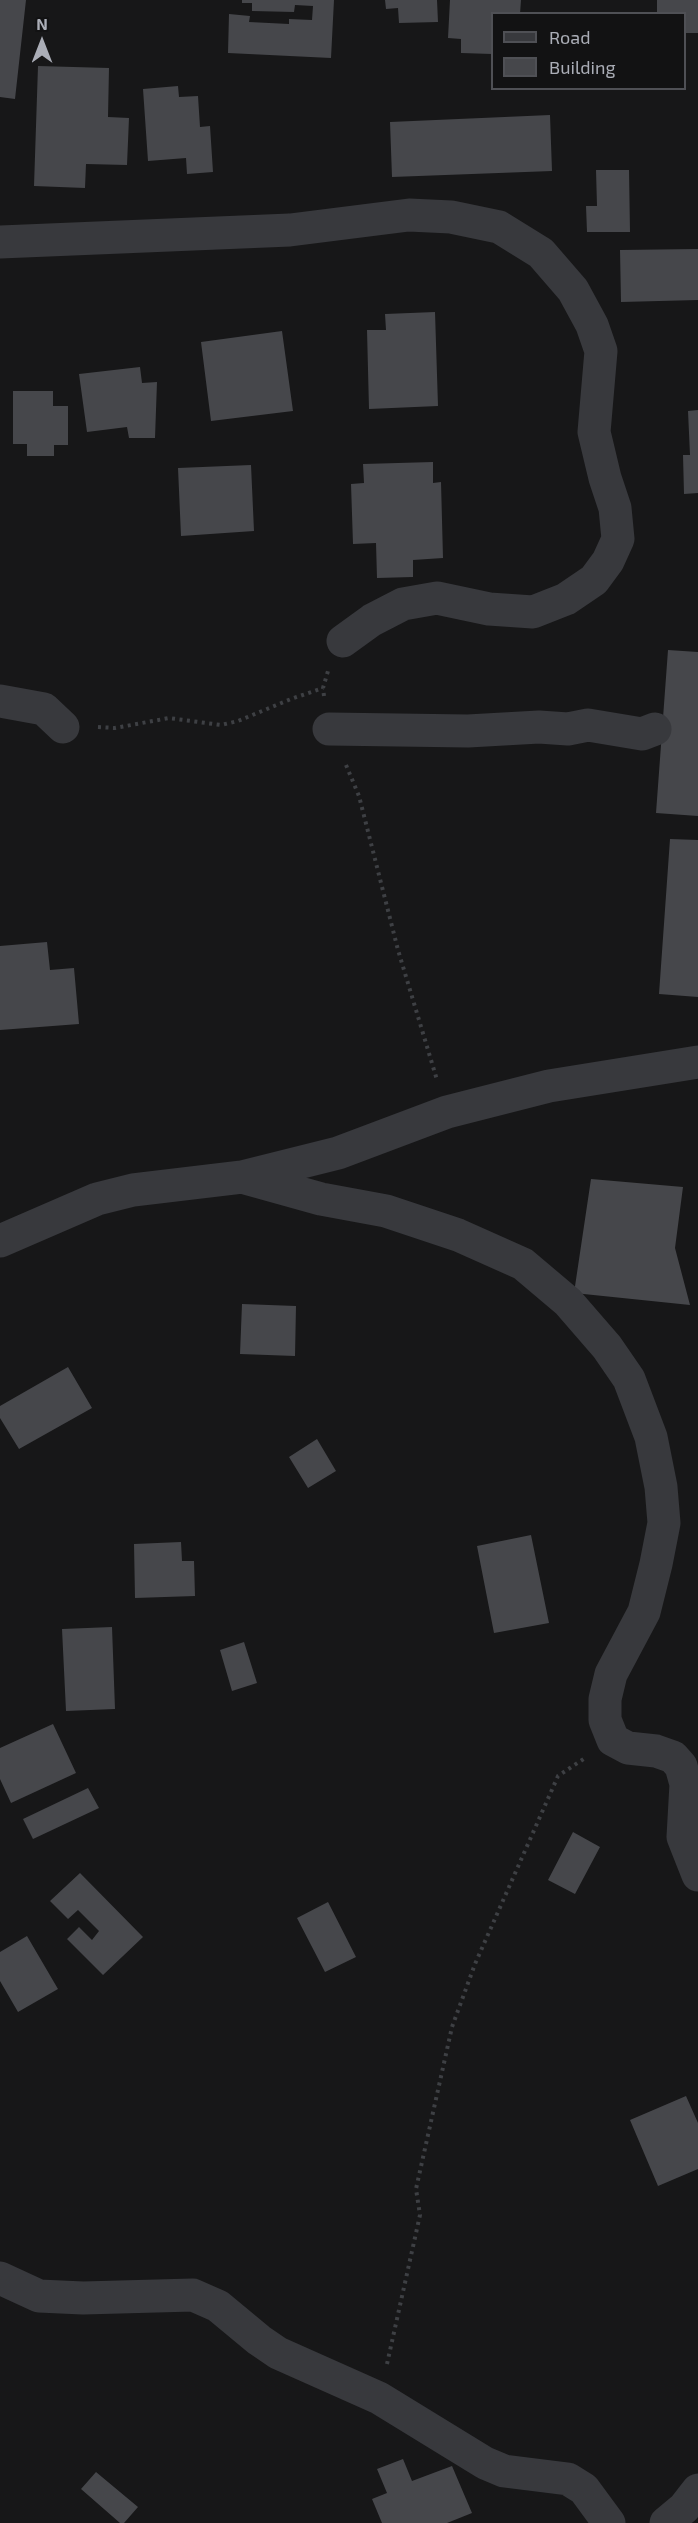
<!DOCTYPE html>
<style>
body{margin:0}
#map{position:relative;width:698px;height:2523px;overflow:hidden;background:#171718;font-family:"Exo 2",sans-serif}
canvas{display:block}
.legend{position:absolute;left:491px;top:12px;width:195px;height:78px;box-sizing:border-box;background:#121213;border:2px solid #4f5055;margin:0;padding:8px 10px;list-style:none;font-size:18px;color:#abaeb7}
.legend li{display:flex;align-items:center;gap:12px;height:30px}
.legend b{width:30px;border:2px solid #4f5055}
.north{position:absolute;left:12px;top:12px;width:60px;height:60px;-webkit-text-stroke:4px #121213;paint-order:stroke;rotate:0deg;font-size:16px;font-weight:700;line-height:24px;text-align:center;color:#abaeb7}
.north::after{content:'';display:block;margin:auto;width:21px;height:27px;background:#abaeb7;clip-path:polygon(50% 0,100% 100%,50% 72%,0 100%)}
</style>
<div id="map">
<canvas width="698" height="2523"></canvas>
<ul class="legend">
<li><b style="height:8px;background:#38393d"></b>Road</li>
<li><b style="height:16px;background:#46474b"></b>Building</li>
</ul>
<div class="north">N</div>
</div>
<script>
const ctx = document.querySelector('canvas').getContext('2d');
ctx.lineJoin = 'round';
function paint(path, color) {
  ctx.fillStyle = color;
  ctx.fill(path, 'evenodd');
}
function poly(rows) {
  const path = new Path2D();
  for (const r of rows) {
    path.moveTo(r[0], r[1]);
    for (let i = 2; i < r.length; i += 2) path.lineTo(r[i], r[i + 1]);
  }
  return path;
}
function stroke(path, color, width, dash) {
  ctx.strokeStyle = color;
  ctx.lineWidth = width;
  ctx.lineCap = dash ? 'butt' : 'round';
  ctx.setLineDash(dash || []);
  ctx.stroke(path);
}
paint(poly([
 [0,0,26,0,15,99,0,97],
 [242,0,334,0,331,58,228,53,229,14,250,16,249,22,289,24,289,19,312,20,313,6,295,5,294,12,252,11,252,3,242,3],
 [385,0,437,0,438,22,399,23,398,8,386,9],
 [450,0,521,0,520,14,492,14,492,54,461,53,461,39,448,38],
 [657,0,698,0,698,33,684,33,684,14,657,12],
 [38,66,109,68,108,117,129,118,127,165,86,164,85,188,34,186],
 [178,86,179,97,198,96,200,127,210,126,213,172,187,174,186,158,148,161,143,89],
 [550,115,552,171,392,177,390,122],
 [596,170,629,170,630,232,587,232,586,206,597,206],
 [698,249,698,300,621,302,620,250],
 [435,312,438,406,369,409,367,330,386,330,385,314],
 [282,331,293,411,211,421,201,342],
 [140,367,142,383,157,382,155,438,129,438,127,427,87,432,79,374],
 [13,391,53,391,53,406,68,406,68,445,54,445,54,456,27,456,27,444,13,444],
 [698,410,698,493,684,494,683,455,690,455,688,411],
 [433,462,433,483,441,482,443,558,413,560,413,577,377,578,376,543,353,544,351,484,364,483,363,464],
 [251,465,254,531,181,536,178,468],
 [668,650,698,652,698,816,656,813],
 [670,839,698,840,698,997,659,994],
 [47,942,50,970,74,968,79,1024,0,1030,0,946],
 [591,1179,683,1187,675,1248,690,1305,574,1293],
 [242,1304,296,1306,295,1356,240,1354],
 [68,1367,92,1408,19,1449,0,1418,0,1406],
 [317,1439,336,1471,308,1488,289,1457],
 [531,1535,549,1623,494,1633,477,1546],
 [181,1542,182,1561,194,1561,195,1596,135,1598,134,1544],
 [112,1627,115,1709,66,1711,62,1629],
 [244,1642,257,1683,232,1691,220,1650],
 [53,1724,76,1773,11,1803,0,1779,0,1748],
 [88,1788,99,1808,33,1839,23,1819],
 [573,1832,600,1847,575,1894,548,1880],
 [80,1873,143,1937,103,1975,67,1939,79,1927,92,1940,99,1931,78,1910,68,1919,50,1901],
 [328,1902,356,1957,325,1972,297,1918],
 [27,1936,58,1989,18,2012,0,1981,0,1952],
 [686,2096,698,2123,698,2169,658,2186,630,2120],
 [403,2459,412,2481,452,2466,472,2513,447,2523,382,2523,372,2499,387,2493,377,2469],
 [96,2472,138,2507,124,2523,120,2523,81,2489]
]), '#46474b');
stroke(poly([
 [324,696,323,688,328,671],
 [98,727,115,728,169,718,221,725,238,721,291,699,323,688],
 [346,765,359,796,398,950,437,1080],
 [387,2364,420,2215,416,2189,452,2027,475,1964,558,1776,585,1758]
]), '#3e4044', 4, [3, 4.5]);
stroke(poly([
 [0,242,290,230,409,215,451,217,499,227,541,253,573,290,592,325,601,351,594,432,605,478,615,508,618,539,608,561,594,580,566,599,533,612,489,609,437,598,403,604,372,620,343,641],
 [0,701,44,709,63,727],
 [329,729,468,731,539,727,568,729,588,725,642,734,655,729],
 [242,1177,321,1199,386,1211,458,1235,523,1264,568,1302,607,1347,629,1379,651,1437,661,1487,664,1523,656,1564,644,1612,611,1674,605,1699,605,1720,613,1740,628,1748,656,1751,673,1757,681,1766,686,1784,683,1837,698,1875],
 [0,1241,97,1199,133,1190,242,1177,338,1153,447,1112,549,1086,698,1062],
 [0,2278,39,2296,83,2298,193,2295,218,2306,259,2340,278,2353,379,2398,485,2463,504,2471,568,2479,584,2489,609,2523],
 [666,2523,684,2508,698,2490]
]), '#38393d', 33);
</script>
